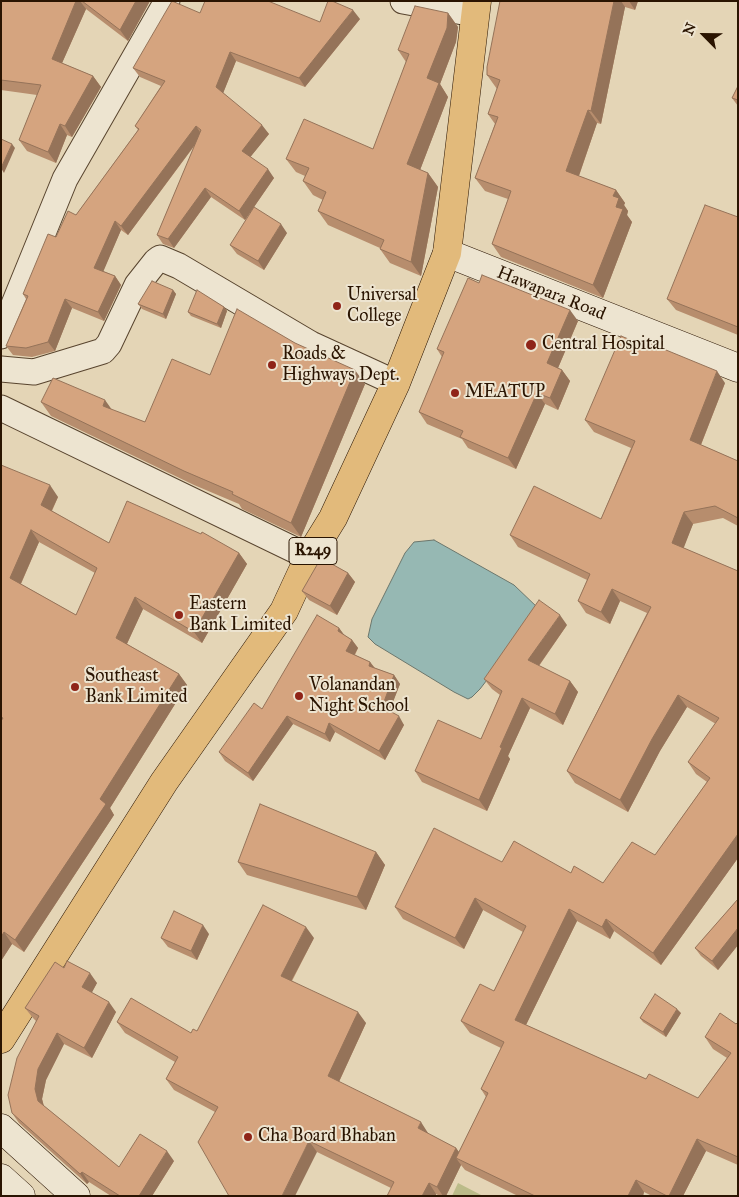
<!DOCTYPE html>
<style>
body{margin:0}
#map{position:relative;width:739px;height:1197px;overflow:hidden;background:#e4d5b6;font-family:"IM FELL Great Primer",serif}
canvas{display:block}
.frame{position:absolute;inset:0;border:2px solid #2a1401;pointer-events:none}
.north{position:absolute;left:679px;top:10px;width:50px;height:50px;-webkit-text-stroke:4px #ede4d0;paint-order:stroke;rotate:293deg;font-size:14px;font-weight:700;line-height:20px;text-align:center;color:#2a1401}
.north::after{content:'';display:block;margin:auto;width:18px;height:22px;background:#2a1401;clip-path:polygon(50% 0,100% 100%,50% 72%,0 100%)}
</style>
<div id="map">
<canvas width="739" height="1197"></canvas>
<div class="frame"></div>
<div class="north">N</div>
</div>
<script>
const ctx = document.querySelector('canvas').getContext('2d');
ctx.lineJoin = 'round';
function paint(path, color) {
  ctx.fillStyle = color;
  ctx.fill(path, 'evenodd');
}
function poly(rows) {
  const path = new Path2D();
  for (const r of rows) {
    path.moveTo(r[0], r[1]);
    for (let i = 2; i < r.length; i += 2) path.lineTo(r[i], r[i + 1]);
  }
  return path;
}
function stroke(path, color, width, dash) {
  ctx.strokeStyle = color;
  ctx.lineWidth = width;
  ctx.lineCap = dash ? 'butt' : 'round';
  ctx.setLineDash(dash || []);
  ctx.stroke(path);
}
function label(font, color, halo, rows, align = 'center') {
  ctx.font = font + ' "IM FELL Great Primer",serif';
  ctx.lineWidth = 4;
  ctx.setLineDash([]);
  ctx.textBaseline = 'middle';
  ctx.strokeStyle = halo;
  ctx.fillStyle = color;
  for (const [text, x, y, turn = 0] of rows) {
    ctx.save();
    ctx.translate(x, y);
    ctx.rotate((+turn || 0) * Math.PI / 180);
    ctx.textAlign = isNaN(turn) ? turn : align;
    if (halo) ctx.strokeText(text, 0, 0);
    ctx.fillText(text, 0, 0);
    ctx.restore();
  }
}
paint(poly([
 [458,1183,483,1196,452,1196]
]), '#bbbb89');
const water = poly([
 [434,540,514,585,538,608,536,616,480,689,472,697,468,699,454,692,375,644,368,637,372,619,405,553,414,542,434,540]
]);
paint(water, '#96b8b3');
stroke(water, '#6b766c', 1);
const street = poly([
 [403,1,474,14],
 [1,336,65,179,167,1],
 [1,369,34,372,103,351,109,344,137,285,156,261,160,258,179,266,311,344,396,383],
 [1,408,309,557]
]);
const secondary = poly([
 [447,253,738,368],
 [1,1128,76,1196],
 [1,1178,21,1196]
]);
const primary = poly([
 [1,1039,164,782,284,611,309,557,333,518,396,383,447,253,477,1]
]);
stroke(street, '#58442e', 27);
stroke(secondary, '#2a1401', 29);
stroke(primary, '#2a1401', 29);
stroke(street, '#ede4d0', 25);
stroke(secondary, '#ede4d0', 28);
stroke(primary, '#e2ba7b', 28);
paint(poly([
 [1,1,150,1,128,41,86,9,62,63,93,76,101,87,72,137,67,135,56,163,27,151,19,140,37,95,1,90],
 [500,1,638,1,635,10,625,7,601,124,597,123,579,176,616,190,625,203,624,205,628,211,627,215,632,222,603,298,501,257,492,244,508,199,485,191,475,178,495,124,488,114,497,89,487,75],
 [200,13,320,22,360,19,305,87,236,61,223,93,269,134,250,157,274,178,245,220,211,197,174,248,163,244,157,235,195,145,128,235,121,230,103,271,115,276,121,285,104,321,72,308,55,351,32,357,13,355,6,346,26,299,23,294,56,237,76,215,138,130,135,126,161,86,140,77,133,68],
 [448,13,458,27,456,42,440,84,448,97,420,170,428,173,438,187,421,276,390,263,380,249,380,248,328,225,318,211,323,200,313,195,303,181,305,176,296,172,286,159,373,149,406,62,398,50],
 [738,86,738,106,732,98],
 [738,217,738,335,676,310,667,299],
 [287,233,264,270,237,254,230,245],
 [479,283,578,321,558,368,562,370,570,381,558,410,545,404,516,469,468,448,462,439,427,424,419,412,442,357,437,349],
 [173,290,176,294,166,319,142,309,138,304],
 [224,307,227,311,221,328,191,316,188,312],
 [210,375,365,384,301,537,242,509,239,504,194,485,51,416,41,402,112,410,145,422],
 [725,383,701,445,738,461,738,526,723,518,693,524,683,548,738,571,738,858,661,965,614,931,610,939,577,921,526,1025,646,1079,698,1098,727,1058,713,1049,705,1037,736,1024,738,1022,738,1165,706,1151,683,1196,652,1196,644,1192,643,1196,518,1196,465,1170,461,1165,446,1196,440,1196,436,1194,391,1188,317,1152,215,1112,174,1090,166,1079,175,1062,125,1033,117,1022,191,1033,197,1031,314,938,292,981,366,1023,339,1082,428,1134,456,1148,459,1152,486,1097,481,1089,501,1048,470,1033,461,1021,494,991,523,932,483,910,464,949,403,919,395,907,502,862,571,873,603,883,655,855,707,782,696,774,688,762,716,724,687,707,660,751,628,812,575,783,567,771,647,613,620,601,610,624,586,613,578,601,587,580,518,547,510,535,601,519,631,448,594,432,585,420],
 [1,465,58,497,52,511,109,543,239,553,247,564,202,643,143,609,127,644,179,674,187,685,110,808,114,815,24,952,12,944,1,961],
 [39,542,95,573,76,615,21,584],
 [348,573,355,582,337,615,309,600,302,591],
 [567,625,539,666,570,681,578,692,563,725,530,708,508,756,510,759,487,811,422,782,415,771,481,739,500,695,492,689,484,679],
 [339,628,344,635,352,640,358,648,355,655,370,662,375,668,394,675,400,684,389,711,404,725,385,760,335,732,330,742,293,724,253,781,225,761,219,752,262,709],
 [376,852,385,865,366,910,247,875,238,862],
 [738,899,738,945,718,970,701,956,695,948],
 [209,934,197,960,168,947,161,938],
 [64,968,97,983,91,993,116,1012,92,1058,64,1044,46,1080,42,1099,44,1106,119,1167,174,1161,152,1196,111,1196,89,1182,87,1184,19,1123,12,1113,36,1021,33,1018,25,1008],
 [681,1013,666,1037,643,1022,640,1018]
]), '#b78d6d');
paint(poly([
 [76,1,80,1,86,9,59,70,52,59],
 [136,1,150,1,128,41,120,30],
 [614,1,621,1,625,7,601,124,591,111],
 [629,1,638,1,635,10],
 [353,10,360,19,305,87,299,78],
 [448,13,458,27,456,42,440,84,448,97,417,178,407,164,427,78],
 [230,52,236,61,222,96,216,87],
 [93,76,101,87,72,137,65,126],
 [588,110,597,123,576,184,566,171],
 [60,124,67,135,56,163,48,152],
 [262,125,269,134,248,160,242,151],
 [196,126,202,135,128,235,121,226],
 [12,144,15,148,4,173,1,168],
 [268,169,274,178,245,220,239,211],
 [428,173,438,187,421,276,411,262],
 [205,188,211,197,174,248,168,239],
 [616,190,625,203,624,205,628,211,627,215,632,222,603,298,593,285,616,207,613,196],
 [115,221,121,230,101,277,94,268],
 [281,224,287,233,264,270,258,261],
 [115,276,121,285,104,321,98,312],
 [173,290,176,294,166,319,163,314],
 [65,299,72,308,55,351,48,342],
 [224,307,227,311,221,328,217,324],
 [570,310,578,321,555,375,547,363],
 [355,370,365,384,301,537,291,523],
 [562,370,570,381,558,410,550,398],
 [717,371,725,383,698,452,690,440],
 [537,393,545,404,516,469,508,458],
 [105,400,115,414,103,406],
 [50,485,58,497,49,516,41,505],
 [684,512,693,524,681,555,672,543],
 [31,530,39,542,18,590,10,578],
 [239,553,247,564,202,643,194,632],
 [348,573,355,582,337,615,330,606],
 [612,589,620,601,610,624,601,612],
 [135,597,143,609,124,650,116,638],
 [560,615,567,625,535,671,528,660],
 [339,628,345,636,338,631],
 [352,640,358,648,352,659,346,651],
 [370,662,376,670,369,666],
 [179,674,187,685,110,808,114,815,24,952,15,940,100,799],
 [394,675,400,684,388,715,382,707],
 [570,681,578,692,563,725,555,714],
 [678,695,687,707,660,751,628,812,620,800,652,739],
 [522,698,530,708,508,756,510,759,487,811,479,800,500,747],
 [287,716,293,724,253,781,248,773],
 [399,716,404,725,385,760,379,751],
 [329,723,335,732,330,742,325,734],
 [738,834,738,858,661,965,653,953],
 [376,852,385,865,366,910,357,897],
 [475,898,483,910,464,949,455,938],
 [569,909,577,921,523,1031,515,1020],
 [606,919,614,931,610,939,602,927],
 [203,925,209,934,197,960,191,951],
 [306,927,314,938,288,987,281,976],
 [738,928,738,945,718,970,712,961],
 [4,932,12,944,1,961,1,937],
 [90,973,97,983,89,998,82,987],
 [109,1002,116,1012,92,1058,84,1048],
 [677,1009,681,1013,666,1037,663,1032],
 [358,1012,366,1023,336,1088,328,1076],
 [57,1033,64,1044,46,1080,42,1099,45,1111,38,1101,35,1089,38,1069],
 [421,1122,428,1133,425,1139,418,1128],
 [697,1139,706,1151,683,1196,669,1196],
 [309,1141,317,1152,295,1196,282,1196],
 [456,1148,464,1159,456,1158,461,1165,446,1196,443,1196,437,1187],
 [167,1151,174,1161,152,1196,139,1196],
 [82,1172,89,1182,87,1184,80,1174],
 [636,1180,644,1192,643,1196,628,1196],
 [429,1183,436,1194,436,1196,422,1196]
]), '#957359');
const building = poly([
 [1,1,76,1,52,59,93,76,65,126,60,124,48,152,19,140,41,85,1,80,1,1],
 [82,1,136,1,120,30,82,1],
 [172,1,200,13,205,1,268,1,320,22,328,1,332,1,353,10,299,78,230,52,216,87,262,125,242,151,268,169,239,211,205,188,168,239,157,235,201,130,196,126,121,226,115,221,94,268,115,276,98,312,65,299,48,342,26,348,6,346,28,296,23,294,48,234,56,237,68,211,76,215,139,129,135,126,165,81,133,68,172,1],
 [500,1,614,1,591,111,588,110,566,171,616,190,613,196,619,198,616,207,623,209,593,285,492,244,511,191,475,178,498,117,488,114,500,80,487,75,487,67,500,1],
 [415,6,448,13,447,28,427,78,439,83,407,164,428,173,411,262,380,249,384,240,318,211,326,192,303,181,309,168,286,159,304,119,373,149,409,54,398,50,415,6],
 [738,86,738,100,732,98,738,86],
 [1,139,12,144,1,168,1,139],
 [705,205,738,217,738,327,667,299,705,205],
 [254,207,281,224,258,261,230,245,254,207],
 [482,275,570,310,547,363,562,370,550,398,537,393,508,458,460,437,463,431,419,412,444,352,437,349,468,278,479,283,482,275],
 [152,281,173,290,163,314,138,304,152,281],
 [197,290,224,307,217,324,188,312,197,290],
 [237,309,295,343,355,370,291,523,232,494,233,492,184,471,41,402,53,378,105,400,103,406,145,422,172,359,210,375,237,309],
 [621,336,648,347,649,343,717,371,690,440,738,461,738,518,715,506,684,512,672,543,738,571,738,834,653,953,606,919,602,927,569,909,515,1020,646,1079,649,1074,698,1098,731,1053,705,1037,720,1013,736,1024,738,1022,738,1157,697,1139,669,1196,667,1196,636,1180,628,1196,535,1196,456,1158,488,1093,481,1089,504,1042,461,1021,480,984,494,991,526,926,475,898,455,938,395,907,434,828,502,862,514,841,571,873,574,866,603,883,632,842,655,855,710,778,688,762,719,718,678,695,652,739,620,800,567,771,651,607,612,589,601,612,578,601,590,574,510,535,534,486,601,519,635,441,585,420,621,336],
 [1,465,50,485,41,505,109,543,127,501,201,534,202,532,239,553,194,632,135,597,116,638,179,674,100,799,106,804,15,940,4,932,1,937,1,721,3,718,1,717,1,465],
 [31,530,97,568,76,615,10,578,31,530],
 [321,558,348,573,330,606,302,591,321,558],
 [539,600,560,615,528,660,570,681,555,714,522,698,500,747,502,748,479,800,415,771,438,720,481,739,502,691,484,679,539,600],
 [317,615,339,628,338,631,352,640,346,651,370,662,369,666,394,675,382,707,399,716,379,751,329,723,325,734,287,716,248,773,219,752,254,703,262,709,317,615],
 [260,804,376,852,357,897,238,862,260,804],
 [738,899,738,928,712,961,695,948,738,899],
 [263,905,306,927,281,976,358,1012,328,1076,421,1122,418,1128,456,1148,437,1187,429,1183,422,1196,387,1196,394,1182,309,1141,282,1196,229,1196,198,1142,218,1107,166,1079,178,1057,117,1022,131,998,191,1033,193,1029,197,1031,263,905],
 [174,911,203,925,191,951,161,938,174,911],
 [67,961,90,973,82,987,109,1002,84,1048,57,1033,38,1069,35,1089,38,1101,119,1167,140,1134,167,1151,139,1196,120,1196,82,1172,80,1174,12,1113,8,1095,17,1058,39,1016,25,1008,55,962,64,968,67,961],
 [655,994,677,1009,663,1032,640,1018,655,994]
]);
paint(building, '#d5a47f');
stroke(building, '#957359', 1);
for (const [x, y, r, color] of [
 [337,306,5,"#8f2418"],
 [531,345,6,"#8f2418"],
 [272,365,5,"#8f2418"],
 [455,393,5,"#8f2418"],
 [179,615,5,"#8f2418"],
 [75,687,5,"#8f2418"],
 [299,696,5,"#8f2418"],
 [248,1137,5,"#8f2418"]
]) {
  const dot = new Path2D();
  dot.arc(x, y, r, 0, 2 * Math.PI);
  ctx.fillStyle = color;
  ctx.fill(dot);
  stroke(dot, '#ede4d0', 2);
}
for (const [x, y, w] of [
 [313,551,48]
]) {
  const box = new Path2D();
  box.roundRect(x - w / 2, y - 13.5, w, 27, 4);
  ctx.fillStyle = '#ede4d0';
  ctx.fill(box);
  stroke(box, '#2a1401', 1);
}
label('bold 16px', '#2a1401', null, [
 ["R249",313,551]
]);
label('18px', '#2a1401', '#ede4d0', [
 ["Hawapara Road",551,294,22]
]);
label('18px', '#2a1401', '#ede4d0', [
 ["Universal",347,296],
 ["College",347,317],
 ["Central Hospital",542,345],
 ["Roads &",282,355],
 ["Highways Dept.",282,376],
 ["MEATUP",465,393],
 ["Eastern",189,605],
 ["Bank Limited",189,626],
 ["Southeast",85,677],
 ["Bank Limited",85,698],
 ["Volanandan",309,686],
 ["Night School",309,707],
 ["Cha Board Bhaban",258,1137]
], 'left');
</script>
